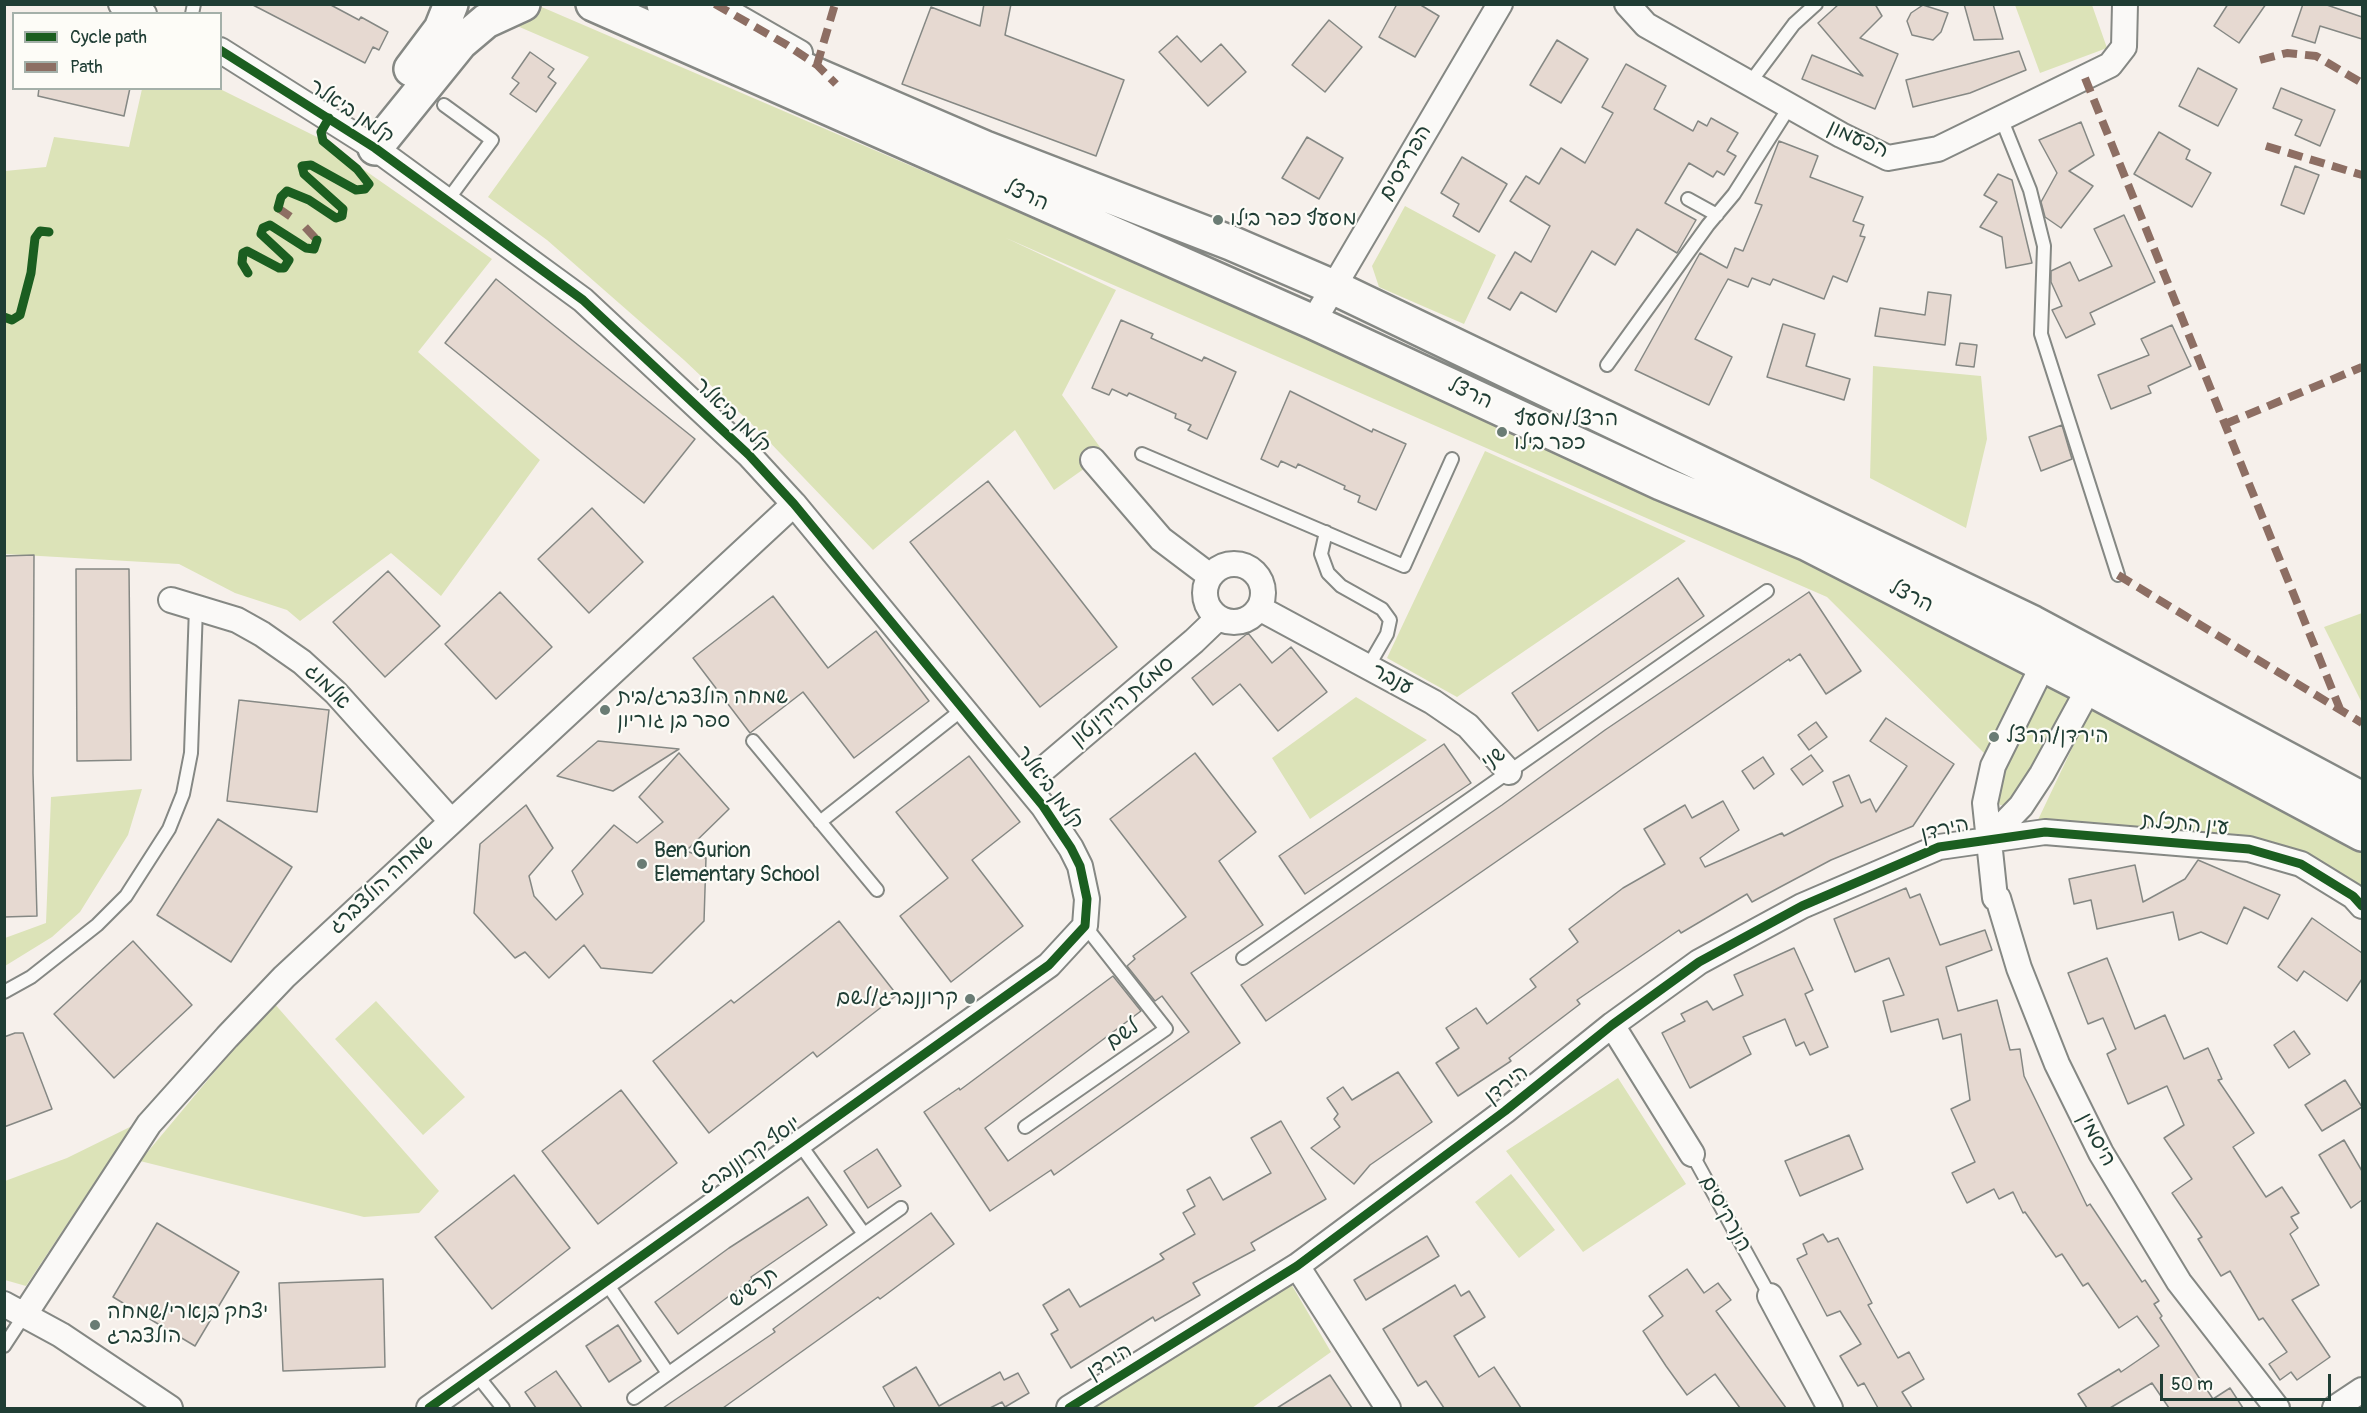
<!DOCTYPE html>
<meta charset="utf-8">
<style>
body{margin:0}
#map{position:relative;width:2367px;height:1413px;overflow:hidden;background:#f6f0eb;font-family:Pangolin,sans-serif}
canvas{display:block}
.frame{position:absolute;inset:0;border:6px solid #1f3d34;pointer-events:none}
.legend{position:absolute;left:12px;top:12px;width:210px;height:78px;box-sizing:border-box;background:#fdfcf7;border:2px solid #a4b0a9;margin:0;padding:8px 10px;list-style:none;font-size:18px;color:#1f3d34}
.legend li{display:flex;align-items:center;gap:12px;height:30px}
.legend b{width:30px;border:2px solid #a4b0a9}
.scale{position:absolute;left:2160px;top:1374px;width:171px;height:27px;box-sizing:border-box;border:3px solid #1f3d34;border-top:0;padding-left:8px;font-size:18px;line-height:21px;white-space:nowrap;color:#1f3d34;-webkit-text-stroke:4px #fdfcf7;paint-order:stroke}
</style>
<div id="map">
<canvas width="2367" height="1413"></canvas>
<div class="frame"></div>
<ul class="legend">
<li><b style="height:8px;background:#1b5e20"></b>Cycle path</li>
<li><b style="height:8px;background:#8d6e63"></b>Path</li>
</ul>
<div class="scale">50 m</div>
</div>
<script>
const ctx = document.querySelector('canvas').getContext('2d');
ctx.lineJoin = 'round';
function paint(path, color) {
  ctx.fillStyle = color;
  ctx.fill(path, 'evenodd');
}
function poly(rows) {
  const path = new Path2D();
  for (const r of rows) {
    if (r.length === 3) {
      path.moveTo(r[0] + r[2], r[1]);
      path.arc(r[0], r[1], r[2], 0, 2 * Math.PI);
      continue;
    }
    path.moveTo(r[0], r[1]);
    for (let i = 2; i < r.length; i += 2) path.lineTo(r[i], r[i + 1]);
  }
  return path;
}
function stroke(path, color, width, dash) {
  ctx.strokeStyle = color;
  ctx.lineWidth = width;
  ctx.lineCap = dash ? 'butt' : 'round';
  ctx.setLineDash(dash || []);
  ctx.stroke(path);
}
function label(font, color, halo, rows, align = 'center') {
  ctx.font = font + ' Pangolin,"Playpen Sans Hebrew",sans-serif';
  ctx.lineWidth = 4.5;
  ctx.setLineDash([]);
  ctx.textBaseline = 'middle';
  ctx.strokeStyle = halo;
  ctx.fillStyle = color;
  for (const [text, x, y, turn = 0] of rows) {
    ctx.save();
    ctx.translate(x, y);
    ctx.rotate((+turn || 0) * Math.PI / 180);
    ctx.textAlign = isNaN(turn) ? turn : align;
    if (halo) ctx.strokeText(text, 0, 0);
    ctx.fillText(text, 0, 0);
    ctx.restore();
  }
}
paint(poly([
 [537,5,1295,331,1810,561,2025,671,1985,754,1827,597,1006,238,1116,290,1062,395,1105,454,1054,490,1015,430,873,550,758,430,684,360,547,240,488,197,589,57,494,16],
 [2015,5,2092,5,2107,48,2040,73],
 [142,89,220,89,317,137,492,259,418,352,540,460,441,596,391,553,300,621,287,610,235,593,179,564,5,554,5,171,46,167,54,137,129,147],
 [1405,206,1496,255,1464,324,1379,287,1372,266],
 [1873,366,1981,376,1987,439,1966,528,1870,478],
 [1485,451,1686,541,1457,697,1387,658],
 [2362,613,2362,703,2324,627],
 [2044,672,2080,695,2008,806,2000,805,1993,795],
 [1356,697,1427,740,1310,819,1272,758],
 [2093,704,2362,847,2362,890,2254,841,2228,834,2037,822],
 [142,789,128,835,80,912,52,937,5,966,5,938,46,923,51,797],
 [376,1001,465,1097,423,1135,335,1039],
 [273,1002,439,1191,419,1213,364,1217,140,1161],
 [1618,1078,1686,1184,1583,1252,1506,1151],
 [132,1126,26,1286,5,1280,5,1181,67,1158],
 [1511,1174,1555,1230,1519,1258,1475,1202],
 [1290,1282,1331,1352,1252,1408,1080,1408]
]), '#dce3b8');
const building = poly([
 [251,4,329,4,359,20,361,17,388,32,379,50,373,47,365,63,251,4],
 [984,4,1011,4,1005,35,1124,80,1096,156,902,84,931,7,980,26,984,4],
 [1397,4,1419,4,1439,16,1415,57,1379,37,1397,4],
 [1839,4,1875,4,1882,16,1860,38,1898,54,1875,109,1802,79,1812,55,1863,76,1818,23,1839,4],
 [1964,4,1993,4,2003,39,1974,40,1964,4],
 [2228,4,2266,4,2239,43,2214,26,2228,4],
 [2303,4,2324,4,2362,17,2362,39,2320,26,2315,43,2292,36,2303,4],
 [1923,5,1948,13,1941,32,1933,40,1912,35,1907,21,1911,13,1923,5],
 [1329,20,1362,47,1325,92,1292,65,1329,20],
 [1177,36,1201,62,1221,44,1246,72,1208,106,1159,52,1177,36],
 [1557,40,1588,59,1561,103,1530,85,1557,40],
 [2019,51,2026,70,1970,93,1913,107,1906,80,2019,51],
 [530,52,554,69,548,77,556,83,536,112,510,94,519,83,512,78,530,52],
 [1626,64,1666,86,1654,109,1693,131,1698,121,1707,126,1711,118,1738,133,1727,151,1736,156,1724,175,1717,171,1713,177,1689,163,1665,203,1696,220,1677,253,1637,229,1615,265,1592,251,1556,312,1521,292,1510,310,1488,298,1515,252,1531,262,1550,226,1510,201,1526,176,1539,184,1561,148,1585,163,1613,113,1602,107,1626,64],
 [2198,68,2237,89,2218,126,2179,106,2198,68],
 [39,88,130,88,124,116,38,96,39,88],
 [2281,88,2335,110,2320,146,2295,135,2302,120,2273,108,2281,88],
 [2081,122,2094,155,2069,171,2093,186,2061,228,2045,217,2041,202,2057,173,2039,140,2081,122],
 [2159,132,2190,150,2186,159,2211,173,2192,207,2134,174,2159,132],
 [1307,137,1343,158,1319,199,1282,178,1307,137],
 [1779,141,1818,156,1810,177,1863,197,1853,221,1864,225,1860,236,1865,237,1847,282,1833,276,1824,299,1773,279,1770,285,1752,278,1748,287,1728,279,1695,339,1732,357,1709,405,1635,370,1700,253,1727,268,1735,248,1743,251,1762,205,1755,203,1779,141],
 [1462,157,1507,184,1479,232,1453,216,1459,204,1441,193,1462,157],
 [2295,166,2319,175,2304,214,2281,205,2295,166],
 [1998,174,2012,180,2032,263,2006,268,2002,237,1980,227,1997,202,1984,195,1998,174],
 [2124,215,2155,282,2090,313,2095,324,2066,338,2052,310,2062,306,2051,282,2051,271,2070,262,2079,281,2112,266,2094,229,2124,215],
 [496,279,695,439,644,503,445,343,496,279],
 [1928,292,1951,295,1945,345,1875,336,1880,308,1925,315,1928,292],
 [1121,320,1153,334,1151,338,1202,361,1204,357,1236,372,1207,439,1188,430,1191,425,1175,418,1176,414,1129,393,1127,396,1112,389,1109,395,1092,388,1121,320],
 [1783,324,1815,334,1806,366,1850,379,1844,400,1767,377,1783,324],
 [2172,325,2191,366,2148,386,2151,393,2111,409,2098,375,2149,355,2141,339,2172,325],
 [1960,343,1977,345,1974,367,1956,365,1960,343],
 [1290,391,1372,432,1373,429,1406,444,1376,510,1358,502,1360,496,1344,489,1345,486,1298,464,1296,468,1281,461,1278,467,1261,459,1290,391],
 [2062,425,2072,459,2041,471,2029,437,2062,425],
 [988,481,1117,647,1040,707,910,542,988,481],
 [592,508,643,562,589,613,538,559,592,508],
 [34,555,33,773,37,916,4,917,4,556,34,555],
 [76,569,129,569,131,760,77,761,76,569],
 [388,571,440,626,385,677,333,622,388,571],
 [1678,578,1704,616,1538,731,1512,693,1678,578],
 [500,592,552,647,496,699,445,644,500,592],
 [1809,592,1861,671,1826,694,1800,654,1790,661,1789,659,1266,1021,1241,985,1502,805,1605,730,1809,592],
 [773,596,828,668,876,631,929,701,854,758,803,692,750,733,693,658,773,596],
 [1248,633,1272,663,1291,647,1327,692,1278,731,1240,684,1213,705,1192,678,1248,633],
 [239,700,329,710,317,812,227,801,239,700],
 [1886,718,1954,764,1913,826,1831,860,1752,902,1747,894,1681,933,1679,930,1577,1000,1580,1004,1509,1058,1511,1061,1458,1096,1436,1063,1459,1048,1446,1028,1476,1008,1487,1024,1536,987,1530,979,1578,942,1569,929,1623,888,1665,864,1644,829,1685,805,1692,818,1723,801,1739,830,1700,858,1705,867,1782,833,1784,836,1843,806,1833,782,1849,775,1861,803,1870,799,1876,812,1907,766,1870,741,1886,718],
 [1816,722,1827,737,1809,750,1798,735,1816,722],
 [598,741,679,749,613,791,557,776,598,741],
 [1444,744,1471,783,1305,894,1279,856,1444,744],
 [679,753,729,809,686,851,706,858,704,921,652,973,601,968,584,945,549,978,525,952,515,958,474,913,480,844,526,805,553,848,529,876,534,896,556,920,583,894,572,871,614,825,637,843,663,822,639,797,679,753],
 [1195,753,1256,832,1219,861,1263,925,1191,973,1240,1043,1054,1175,1051,1170,990,1211,924,1112,959,1088,960,1090,1113,976,1141,1011,985,1128,1008,1161,1189,1032,1162,996,1155,1001,1127,966,1135,959,1133,956,1186,917,1110,819,1195,753],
 [1811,755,1823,771,1803,785,1791,769,1811,755],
 [969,756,1020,822,972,860,1023,926,951,982,900,916,948,878,896,812,969,756],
 [1763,757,1774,774,1754,789,1742,771,1763,757],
 [218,819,292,867,231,962,157,915,218,819],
 [2198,860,2280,895,2268,919,2244,907,2227,944,2201,932,2179,940,2173,912,2097,929,2091,900,2074,904,2069,879,2135,865,2143,902,2185,879,2198,860],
 [1906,888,1910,898,1920,894,1940,945,1985,930,1992,950,1946,967,1958,1011,1997,1000,2010,1050,2020,1049,2024,1076,2087,1206,2090,1204,2142,1282,2145,1280,2159,1301,2154,1304,2162,1316,2160,1318,2213,1399,2230,1388,2243,1408,2169,1408,2152,1383,2110,1408,2087,1408,2078,1394,2119,1369,2121,1372,2159,1346,2137,1316,2119,1328,2088,1283,2083,1286,2062,1254,2056,1257,2025,1212,2023,1213,2013,1192,1999,1199,1994,1189,1967,1203,1952,1173,1975,1162,1951,1109,1970,1100,1961,1034,1943,1039,1938,1019,1891,1032,1883,1001,1904,995,1889,958,1855,972,1834,919,1906,888],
 [2312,918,2362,953,2362,979,2347,1001,2304,971,2297,981,2278,967,2312,918],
 [839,921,897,995,817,1057,813,1052,709,1133,653,1061,731,1000,734,1003,839,921],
 [133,941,192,1005,114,1078,54,1014,133,941],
 [1794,948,1813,990,1805,994,1828,1047,1810,1055,1804,1042,1796,1046,1785,1019,1743,1037,1751,1054,1690,1088,1662,1033,1685,1021,1681,1014,1707,1001,1713,1010,1743,995,1734,975,1794,948],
 [2107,958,2135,1029,2165,1015,2184,1059,2208,1048,2222,1079,2218,1080,2254,1133,2233,1147,2266,1197,2282,1187,2299,1213,2291,1217,2298,1228,2290,1234,2319,1285,2292,1300,2330,1357,2297,1380,2291,1372,2280,1380,2269,1364,2287,1352,2263,1318,2259,1320,2230,1271,2221,1276,2198,1239,2202,1237,2172,1193,2192,1179,2164,1138,2184,1125,2167,1086,2128,1104,2107,1054,2116,1049,2103,1018,2088,1024,2068,973,2107,958],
 [2294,1031,2310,1054,2289,1068,2274,1045,2294,1031],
 [15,1033,23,1033,52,1109,4,1127,4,1037,15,1033],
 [1398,1072,1432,1122,1370,1165,1354,1184,1311,1148,1340,1127,1334,1119,1338,1114,1327,1098,1343,1087,1352,1100,1398,1072],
 [2345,1080,2362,1107,2322,1131,2305,1105,2345,1080],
 [621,1090,677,1163,598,1224,542,1151,621,1090],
 [1281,1121,1326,1199,1251,1243,1255,1250,1193,1283,1200,1295,1155,1321,1153,1317,1071,1368,1051,1334,1058,1330,1043,1305,1069,1289,1080,1307,1164,1259,1160,1254,1195,1234,1183,1213,1195,1206,1187,1190,1210,1177,1223,1200,1271,1173,1251,1138,1281,1121],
 [1849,1135,1863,1169,1800,1196,1785,1161,1849,1135],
 [2344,1140,2362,1171,2362,1200,2351,1208,2319,1155,2344,1140],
 [877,1149,901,1186,868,1208,844,1171,877,1149],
 [514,1175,570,1248,492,1309,435,1237,514,1175],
 [808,1197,827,1225,751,1277,752,1279,678,1334,655,1302,729,1248,808,1197],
 [931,1213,954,1244,880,1299,878,1297,723,1408,663,1408,775,1332,773,1329,931,1213],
 [157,1223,239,1272,195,1346,113,1297,157,1223],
 [1823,1234,1828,1242,1838,1238,1872,1303,1868,1305,1898,1358,1909,1352,1924,1379,1902,1392,1912,1408,1878,1408,1864,1383,1858,1386,1840,1356,1861,1344,1840,1311,1827,1316,1797,1259,1807,1254,1803,1244,1823,1234],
 [1427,1236,1439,1256,1366,1300,1354,1280,1427,1236],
 [1687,1269,1704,1293,1718,1283,1724,1291,1731,1300,1716,1311,1786,1408,1740,1408,1715,1374,1687,1395,1666,1366,1643,1331,1663,1316,1649,1296,1687,1269],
 [383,1279,385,1367,283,1371,279,1283,383,1279],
 [1455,1285,1461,1296,1469,1291,1485,1317,1454,1336,1479,1377,1494,1367,1521,1408,1444,1408,1426,1381,1418,1386,1383,1329,1455,1285],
 [618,1325,641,1361,609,1382,586,1346,618,1325],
 [916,1367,939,1406,1000,1372,1004,1380,1018,1373,1029,1393,1005,1407,1002,1402,990,1408,895,1408,883,1387,916,1367],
 [556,1371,582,1408,536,1408,525,1392,556,1371],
 [1330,1375,1352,1408,1277,1408,1330,1375]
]);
paint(building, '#e6d9d1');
stroke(building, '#858884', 1.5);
const service = poly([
 [192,14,194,4],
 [1749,84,1794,24,1816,4],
 [444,105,492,140,447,201],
 [2001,118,2030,190,2044,246,2041,334,2118,575],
 [1688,199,1717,215],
 [1607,365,1708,225,1734,194,1790,106],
 [1142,454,1404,566,1452,459],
 [1326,532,1321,554,1328,573,1341,586,1382,609,1390,620,1387,634,1368,667],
 [753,741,877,890],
 [820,822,963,709],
 [1243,958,1767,591],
 [4,992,31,977,97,925,126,896,169,829,183,794,191,753,196,607],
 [1025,1127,1166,1029,1085,926],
 [799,1143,864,1234],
 [1692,1154,1770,1296],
 [605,1281,668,1373],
 [4,1346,25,1314],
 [476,1374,503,1408],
 [634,1398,901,1208]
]);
const minor = poly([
 [121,4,144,14],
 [715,4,800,53],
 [1627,4,1646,25,1841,135,1888,158,1938,149,2110,65,2124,47,2125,4],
 [220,50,375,148,583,300,749,455,794,504,1043,806,1071,848,1080,866,1087,899,1085,926,1049,965,429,1408],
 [1313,322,1500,4],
 [1093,460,1161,539,1210,576],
 [1234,593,29],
 [171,600,237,620,262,634,302,662,336,693,451,821],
 [1259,608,1433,702,1468,726,1509,772],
 [2043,665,1993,766,1985,803,1995,898,1998,898,2019,968,2057,1064,2101,1153,2179,1282,2277,1408],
 [1026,784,1194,641,1218,618],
 [1990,838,2021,806,2042,774,2089,688],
 [1612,1025,1692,1154],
 [1297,1266,1388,1408],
 [1770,1296,1830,1408],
 [4,1304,61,1335,170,1408],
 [25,1314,149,1124,227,1037,284,977,794,504],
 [1069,1408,1297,1266,1505,1111,1612,1025,1699,962,1802,906,1939,847,2045,832,2249,849,2301,864,2353,896,2362,906],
 [2335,1408,2362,1390]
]);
const primary = poly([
 [593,4,1313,322,1661,483,1808,544,2089,688,2362,834],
 [664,4,816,75,985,148,1231,243,1333,287,2033,623,2362,799],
 [411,69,441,29,451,4],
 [375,148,460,43,486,21,523,4]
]);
stroke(service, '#858884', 16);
stroke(minor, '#858884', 28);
stroke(primary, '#858884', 38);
stroke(service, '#faf9f7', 12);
stroke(minor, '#faf9f7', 24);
stroke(primary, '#faf9f7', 33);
stroke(poly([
 [715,4,787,45,817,65,836,84],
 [2260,60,2287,53,2316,56,2362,83],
 [817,65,835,4],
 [2085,78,2340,709],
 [2266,146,2362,175],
 [278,208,294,219],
 [305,227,317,240],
 [2225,424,2362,367],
 [2118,575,2362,723]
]), '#8d6e63', 8, [15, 8]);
stroke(poly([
 [220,50,375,148,583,300,749,455,794,504,1043,806,1071,848,1080,866,1087,899,1085,926,1049,965,429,1408],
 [278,208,281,197,287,191,309,200,336,218,342,216,343,209,304,174,302,166,311,165,356,190,365,189,369,184,357,169,323,141,321,132,329,118],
 [248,273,242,263,243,253,247,251,279,268,284,268,289,260,261,234,263,228,270,225,306,248,314,249,317,240],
 [4,317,12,320,20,315,31,273,35,238,40,231,49,232],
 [1069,1408,1297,1266,1505,1111,1612,1025,1699,962,1802,906,1939,847,2045,832,2249,849,2301,864,2353,896,2362,906]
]), '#1b5e20', 9);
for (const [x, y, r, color] of [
 [1218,220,6,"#6a7c74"],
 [1502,432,6,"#6a7c74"],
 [605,710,6,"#6a7c74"],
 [1994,737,6,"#6a7c74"],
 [642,864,6,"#6a7c74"],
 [970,999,6,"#6a7c74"],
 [95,1325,6,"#6a7c74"]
]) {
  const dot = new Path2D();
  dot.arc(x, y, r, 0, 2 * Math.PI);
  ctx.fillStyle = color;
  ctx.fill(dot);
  stroke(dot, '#fdfcf7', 2);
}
label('21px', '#1f3d34', '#fdfcf7', [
 ["קלמן ביאלר",351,112,34],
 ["הפעמון",1858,140,24],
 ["הפרדסים",1406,163,-60],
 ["הרצל",1026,196,24],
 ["הרצל",1470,394,25],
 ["קלמן ביאלר",732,416,44],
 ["הרצל",1911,597,27],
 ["ענבר",1392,680,28],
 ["אלמוג",327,687,45],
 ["סמטת היקינטון",1123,702,-40],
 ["שני",1494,759,-35],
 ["קלמן ביאלר",1049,788,53],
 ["עין התכלת",2185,825,5],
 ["הירדן",1945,830,-14],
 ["שמחה הולצברג",382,885,-43],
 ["לשם",1123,1035,-35],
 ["הירדן",1507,1085,-38],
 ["היסמין",2096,1140,62],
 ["יוסף קרוננברג",750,1156,-35],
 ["הנרקיסים",1725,1214,61],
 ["תרשיש",754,1288,-35],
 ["הירדן",1110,1362,-32]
]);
label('21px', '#1f3d34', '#fdfcf7', [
 ["מסעף כפר בילו",1230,220],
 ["הרצל/מסעף",1514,420],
 ["כפר בילו",1514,444],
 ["שמחה הולצברג/בית",617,698],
 ["ספר בן גוריון",617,722],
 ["הירדן/הרצל",2006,737],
 ["Ben Gurion",654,852],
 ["Elementary School",654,876],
 ["קרוננברג/לשם",958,999,"right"],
 ["יצחק בנארי/שמחה",107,1313],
 ["הולצברג",107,1337]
], 'left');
</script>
